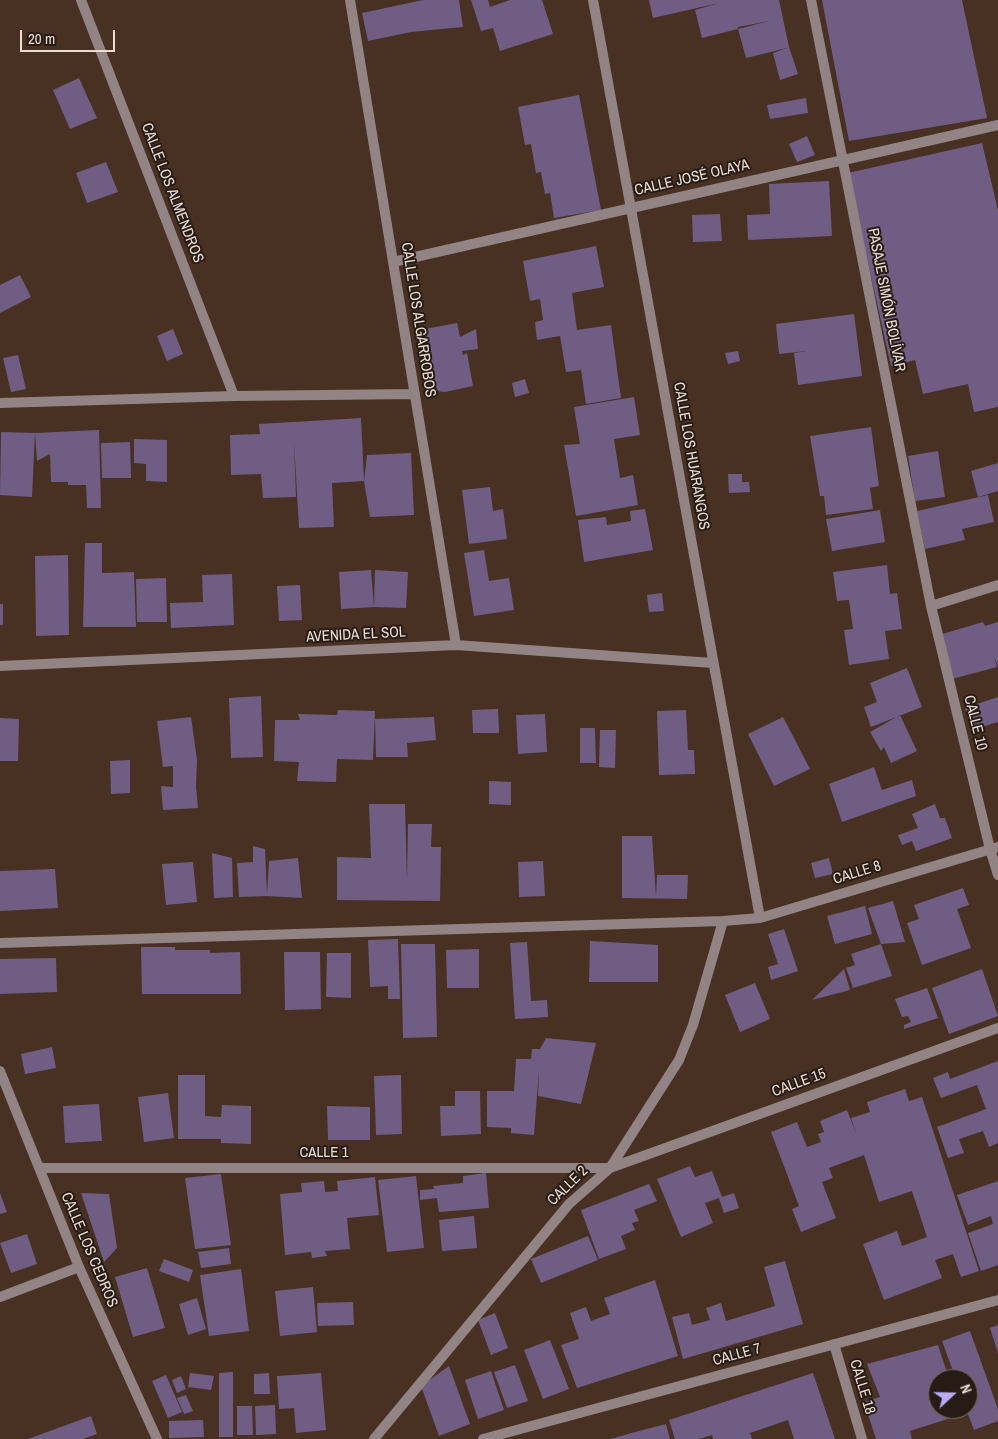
<!DOCTYPE html>
<meta charset="utf-8">
<style>
body{margin:0}
#map{position:relative;width:998px;height:1439px;overflow:hidden;background:#483122;font-family:"Archivo Narrow",sans-serif}
canvas{display:block}
.north{position:absolute;left:928px;top:1369px;width:50px;height:50px;box-sizing:border-box;background:#271c15;border:1px solid #766961;border-radius:50%;rotate:69deg;font-size:14px;font-weight:700;line-height:20px;text-align:center;color:#ecddd4}
.north::after{content:'';display:block;margin:auto;width:18px;height:22px;background:#b7abf7;clip-path:polygon(50% 0,100% 100%,50% 72%,0 100%)}
.scale{position:absolute;left:20px;top:30px;width:95px;height:22px;box-sizing:border-box;border:2px solid #ecddd4;border-top:0;padding-left:6px;font-size:15px;line-height:18px;white-space:nowrap;color:#ecddd4;-webkit-text-stroke:4px #271c15;paint-order:stroke}
</style>
<div id="map">
<canvas width="998" height="1439"></canvas>
<div class="north">N</div>
<div class="scale">20 m</div>
</div>
<script>
const ctx = document.querySelector('canvas').getContext('2d');
ctx.lineJoin = 'round';
function paint(path, color) {
  ctx.fillStyle = color;
  ctx.fill(path, 'evenodd');
}
function poly(rows) {
  const path = new Path2D();
  for (const r of rows) {
    path.moveTo(r[0], r[1]);
    for (let i = 2; i < r.length; i += 2) path.lineTo(r[i], r[i + 1]);
  }
  return path;
}
function stroke(path, color, width, dash) {
  ctx.strokeStyle = color;
  ctx.lineWidth = width;
  ctx.lineCap = dash ? 'butt' : 'round';
  ctx.setLineDash(dash || []);
  ctx.stroke(path);
}
function label(font, color, halo, rows, align = 'center') {
  ctx.font = font + ' "Archivo Narrow",sans-serif';
  ctx.lineWidth = 4;
  ctx.setLineDash([]);
  ctx.textBaseline = 'middle';
  ctx.strokeStyle = halo;
  ctx.fillStyle = color;
  for (const [text, x, y, turn = 0] of rows) {
    ctx.save();
    ctx.translate(x, y);
    ctx.rotate((+turn || 0) * Math.PI / 180);
    ctx.textAlign = isNaN(turn) ? turn : align;
    if (halo) ctx.strokeText(text, 0, 0);
    ctx.fillText(text, 0, 0);
    ctx.restore();
  }
}
paint(poly([
 [423,0,459,0,463,27,411,32,368,41,362,13],
 [471,0,488,0,490,7,510,0,542,0,553,34,500,51,493,28,481,31],
 [649,0,779,0,789,47,798,74,780,80,773,53,787,48,746,58,738,29,769,21,738,27,738,29,702,38,695,10,719,3,653,18],
 [822,0,962,0,987,118,849,141],
 [79,78,97,118,70,129,53,90],
 [579,95,601,210,554,218,550,193,545,194,541,172,536,173,531,144,525,145,518,107],
 [806,98,808,113,770,119,767,105],
 [807,136,815,155,797,162,789,144],
 [982,143,998,210,998,407,974,412,968,384,923,394,915,360,891,366,848,173],
 [106,162,118,192,87,203,76,173],
 [829,181,832,236,748,240,747,215,770,214,769,184],
 [720,214,722,241,693,242,692,215],
 [596,246,604,287,572,293,577,330,611,325,621,398,586,404,581,370,566,372,560,336,537,340,535,322,543,320,540,299,530,301,523,261],
 [20,275,31,297,0,313,0,285],
 [854,314,862,376,798,385,794,353,807,351,779,354,776,324],
 [457,323,460,337,476,329,478,349,462,351,463,355,467,353,473,386,445,392,437,391,425,329],
 [173,329,183,354,167,361,157,336],
 [738,351,740,361,728,364,725,353],
 [18,355,26,389,11,392,3,358],
 [525,379,529,393,515,397,512,383],
 [634,397,640,435,614,439,620,478,633,475,638,505,576,516,564,445,580,444,574,407],
 [361,418,364,481,332,483,334,527,299,528,294,441,296,497,263,498,261,474,231,475,230,435,260,434,259,424],
 [871,427,879,486,870,488,873,509,826,515,824,496,820,496,810,436],
 [99,430,101,508,87,508,86,485,68,485,68,482,51,482,50,454,37,461,35,433,32,497,0,495,1,432,35,433],
 [134,439,167,440,167,482,146,481,146,464,134,463],
 [130,442,131,478,102,478,101,443],
 [938,451,945,497,915,501,908,456],
 [411,453,414,515,370,517,364,481,367,455],
 [998,463,998,491,978,497,971,471],
 [728,474,742,474,742,482,749,482,750,492,729,493],
 [490,487,493,511,503,509,507,539,469,544,462,490],
 [988,495,994,522,962,529,965,540,925,549,917,511],
 [645,509,653,550,584,562,578,520,606,517,607,525,631,521,630,511],
 [880,510,885,542,832,551,826,519],
 [85,543,102,543,102,573,134,572,136,627,83,627],
 [484,550,489,581,509,578,514,610,474,616,464,553],
 [68,555,69,635,36,636,35,556],
 [887,565,890,594,897,593,902,629,885,631,889,659,849,665,844,630,853,629,849,600,837,601,833,572],
 [371,570,374,607,375,570,408,572,406,608,374,607,341,609,339,572],
 [232,574,234,625,171,628,170,603,203,602,202,575],
 [166,578,167,622,137,622,136,579],
 [300,585,302,620,279,621,277,586],
 [662,593,664,611,649,612,647,595],
 [0,604,3,604,3,625,0,625],
 [983,622,985,626,998,622,998,666,994,657,997,667,952,679,939,635],
 [907,668,922,707,871,727,864,707,877,702,870,683],
 [261,696,263,757,231,758,229,698],
 [998,697,998,722,972,730,965,708],
 [498,709,499,733,473,733,472,710],
 [338,710,375,711,373,760,337,759,336,782,297,781,299,762,274,761,275,720,300,720,298,714,337,715],
 [686,710,688,750,694,750,695,774,659,775,657,711],
 [545,714,547,752,518,754,516,715],
 [900,715,917,751,891,763,884,747,881,751,870,732],
 [191,717,197,760,196,787,198,808,163,810,161,786,173,787,173,766,163,767,157,721],
 [434,717,436,740,407,743,408,757,376,757,375,719],
 [783,717,810,769,774,786,748,734],
 [0,718,19,719,18,761,0,761],
 [580,728,595,728,596,763,580,763],
 [600,730,616,730,615,768,599,767],
 [130,760,130,793,111,794,110,761],
 [874,767,882,790,912,780,916,796,842,822,829,784],
 [489,781,511,782,511,805,489,804],
 [369,804,405,804,407,882,408,824,432,824,431,847,441,847,440,901,337,900,337,857,371,858],
 [935,804,940,818,945,818,952,838,916,851,912,841,902,845,898,835,918,828,912,814],
 [622,836,652,836,656,897,657,875,688,875,687,899,622,898],
 [253,846,265,849,267,894,269,861,298,858,302,898,267,896,239,897,237,863,253,862],
 [212,853,232,858,233,897,214,898],
 [829,858,833,874,815,878,811,863],
 [543,861,545,896,519,897,518,862],
 [193,862,197,902,166,905,162,864],
 [55,869,58,908,0,911,0,871],
 [963,888,969,905,957,909,971,948,922,965,907,923,919,919,914,905],
 [893,901,905,942,881,944,892,976,853,988,846,968,855,965,851,954,881,944,868,908],
 [865,906,872,934,835,944,827,916],
 [784,929,798,971,771,980,768,967,778,964,768,934],
 [398,939,400,999,388,999,388,986,370,987,368,940],
 [590,941,658,945,658,982,589,982],
 [527,942,531,1001,547,1000,548,1017,515,1019,510,943],
 [401,944,435,944,437,1037,403,1038],
 [141,947,175,947,175,950,210,950,210,953,240,952,241,994,142,994],
 [479,949,479,988,447,988,446,950],
 [284,952,320,952,321,1009,285,1010],
 [327,953,351,953,351,998,326,997],
 [56,958,57,992,0,994,0,959],
 [844,969,850,990,812,1000],
 [982,969,998,1016,949,1034,932,988],
 [755,983,770,1019,740,1032,725,995],
 [927,988,938,1018,904,1029,904,1025,911,1022,908,1016,902,1017,895,999],
 [546,1038,596,1043,581,1104,538,1096,539,1069,534,1135,511,1133,511,1128,487,1127,487,1091,514,1091,516,1059,531,1059,532,1049,540,1049],
 [52,1047,56,1068,25,1074,21,1054],
 [998,1061,998,1143,989,1147,983,1131,959,1139,964,1153,948,1158,937,1127,986,1109,977,1085,941,1098,933,1078,948,1072,950,1079],
 [178,1075,205,1075,205,1116,221,1117,222,1105,251,1106,251,1144,221,1143,221,1139,178,1139],
 [401,1075,402,1134,376,1135,374,1076],
 [905,1089,909,1101,922,1097,979,1271,961,1277,953,1254,935,1260,942,1278,884,1300,863,1244,897,1231,902,1246,927,1237,912,1191,879,1202,864,1155,829,1168,833,1178,822,1182,836,1218,801,1232,792,1209,799,1206,771,1132,797,1122,807,1147,821,1142,818,1134,824,1132,820,1121,847,1110,857,1136,851,1118,870,1112,867,1102],
 [455,1091,480,1091,481,1134,441,1136,440,1106,455,1106],
 [168,1093,174,1138,144,1142,138,1097],
 [99,1104,102,1141,65,1143,63,1106],
 [327,1106,370,1107,370,1140,328,1140],
 [690,1166,695,1177,712,1171,722,1197,734,1193,739,1208,724,1213,719,1198,705,1203,713,1223,681,1237,657,1179],
 [486,1173,489,1208,439,1212,437,1198,420,1200,420,1190,434,1189,433,1186,463,1183,463,1176],
 [221,1174,231,1245,195,1249,185,1178],
 [416,1176,424,1248,387,1252,378,1180],
 [375,1177,379,1215,347,1218,350,1249,325,1251,327,1256,312,1258,311,1252,285,1255,280,1194,302,1192,301,1183,324,1181,325,1192,338,1191,337,1181],
 [998,1181,998,1265,981,1271,968,1233,993,1224,991,1216,968,1225,957,1195],
 [649,1184,657,1201,634,1210,639,1221,632,1223,635,1230,621,1236,626,1249,599,1259,581,1210],
 [0,1193,7,1212,0,1214],
 [81,1193,109,1194,117,1248,104,1262],
 [474,1216,477,1248,442,1251,439,1220],
 [27,1234,37,1264,11,1273,0,1243],
 [588,1236,598,1260,541,1283,531,1259],
 [229,1248,231,1264,201,1268,198,1252],
 [164,1259,193,1270,189,1282,159,1271],
 [785,1261,803,1324,683,1359,672,1317,689,1313,692,1325,710,1320,706,1308,721,1303,726,1321,775,1306,764,1267],
 [147,1268,165,1328,133,1337,115,1277],
 [241,1269,249,1331,209,1336,200,1275],
 [655,1280,678,1356,577,1388,561,1345,579,1339,570,1313,586,1307,591,1321,610,1314,604,1298],
 [313,1287,317,1332,280,1336,275,1291],
 [197,1298,206,1329,188,1335,179,1304],
 [353,1302,354,1325,318,1326,317,1303],
 [495,1313,508,1348,491,1355,478,1320],
 [998,1325,998,1353,990,1328],
 [970,1331,998,1409,998,1421,974,1430,966,1409,968,1409,968,1379,956,1379,942,1341],
 [550,1340,569,1389,543,1399,524,1350],
 [938,1345,949,1379,938,1379,938,1409,958,1409,960,1415,910,1431,912,1439,876,1439,864,1402,880,1397,867,1364],
 [515,1365,528,1401,507,1408,494,1372],
 [449,1366,470,1424,439,1436,421,1386],
 [491,1371,504,1410,478,1419,465,1380],
 [233,1372,233,1437,219,1437,219,1373],
 [190,1373,214,1376,211,1390,188,1387],
 [269,1373,270,1394,254,1394,254,1374],
 [321,1373,326,1430,296,1433,294,1408,279,1409,277,1376],
 [813,1373,835,1439,794,1439,788,1420,750,1433,752,1439,713,1439,712,1435,699,1439,675,1439,669,1420],
 [166,1375,182,1412,168,1418,152,1381],
 [181,1376,186,1389,177,1393,172,1380],
 [186,1395,193,1411,184,1414,177,1398],
 [275,1405,276,1434,256,1435,255,1406],
 [237,1406,252,1406,253,1435,237,1435],
 [91,1416,97,1434,83,1439,28,1439],
 [203,1420,204,1437,169,1438,169,1421],
 [666,1424,670,1439,611,1439,635,1432]
]), '#6f5d84');
stroke(poly([
 [81,0,234,396],
 [350,0,456,645],
 [593,0,760,918],
 [811,0,931,606,990,849,998,875],
 [393,262,998,125],
 [0,403,234,396,415,394],
 [931,606,998,585],
 [0,666,456,645,713,663],
 [0,943,723,921,760,918,998,847],
 [0,1071,79,1267,157,1439],
 [39,1168,610,1168,998,1028],
 [0,1297,79,1267],
 [834,1344,862,1439],
 [374,1439,569,1204,610,1168,679,1060,693,1025,723,921],
 [483,1439,998,1300]
]), '#928384', 10);
label('15px', '#ecddd4', '#271c15', [
 ["CALLE JOSÉ OLAYA",692,178,-13],
 ["CALLE LOS ALMENDROS",172,193,69],
 ["PASAJE SIMÓN BOLÍVAR",886,300,79],
 ["CALLE LOS ALGARROBOS",418,320,81],
 ["CALLE LOS HUARANGOS",691,456,80],
 ["AVENIDA EL SOL",356,635,-3],
 ["CALLE 10",975,723,76],
 ["CALLE 8",857,873,-17],
 ["CALLE 15",799,1083,-20],
 ["CALLE 1",324,1153],
 ["CALLE 2",568,1186,-44],
 ["CALLE LOS CEDROS",89,1250,67],
 ["CALLE 7",737,1355,-15],
 ["CALLE 18",862,1387,73]
]);
</script>
